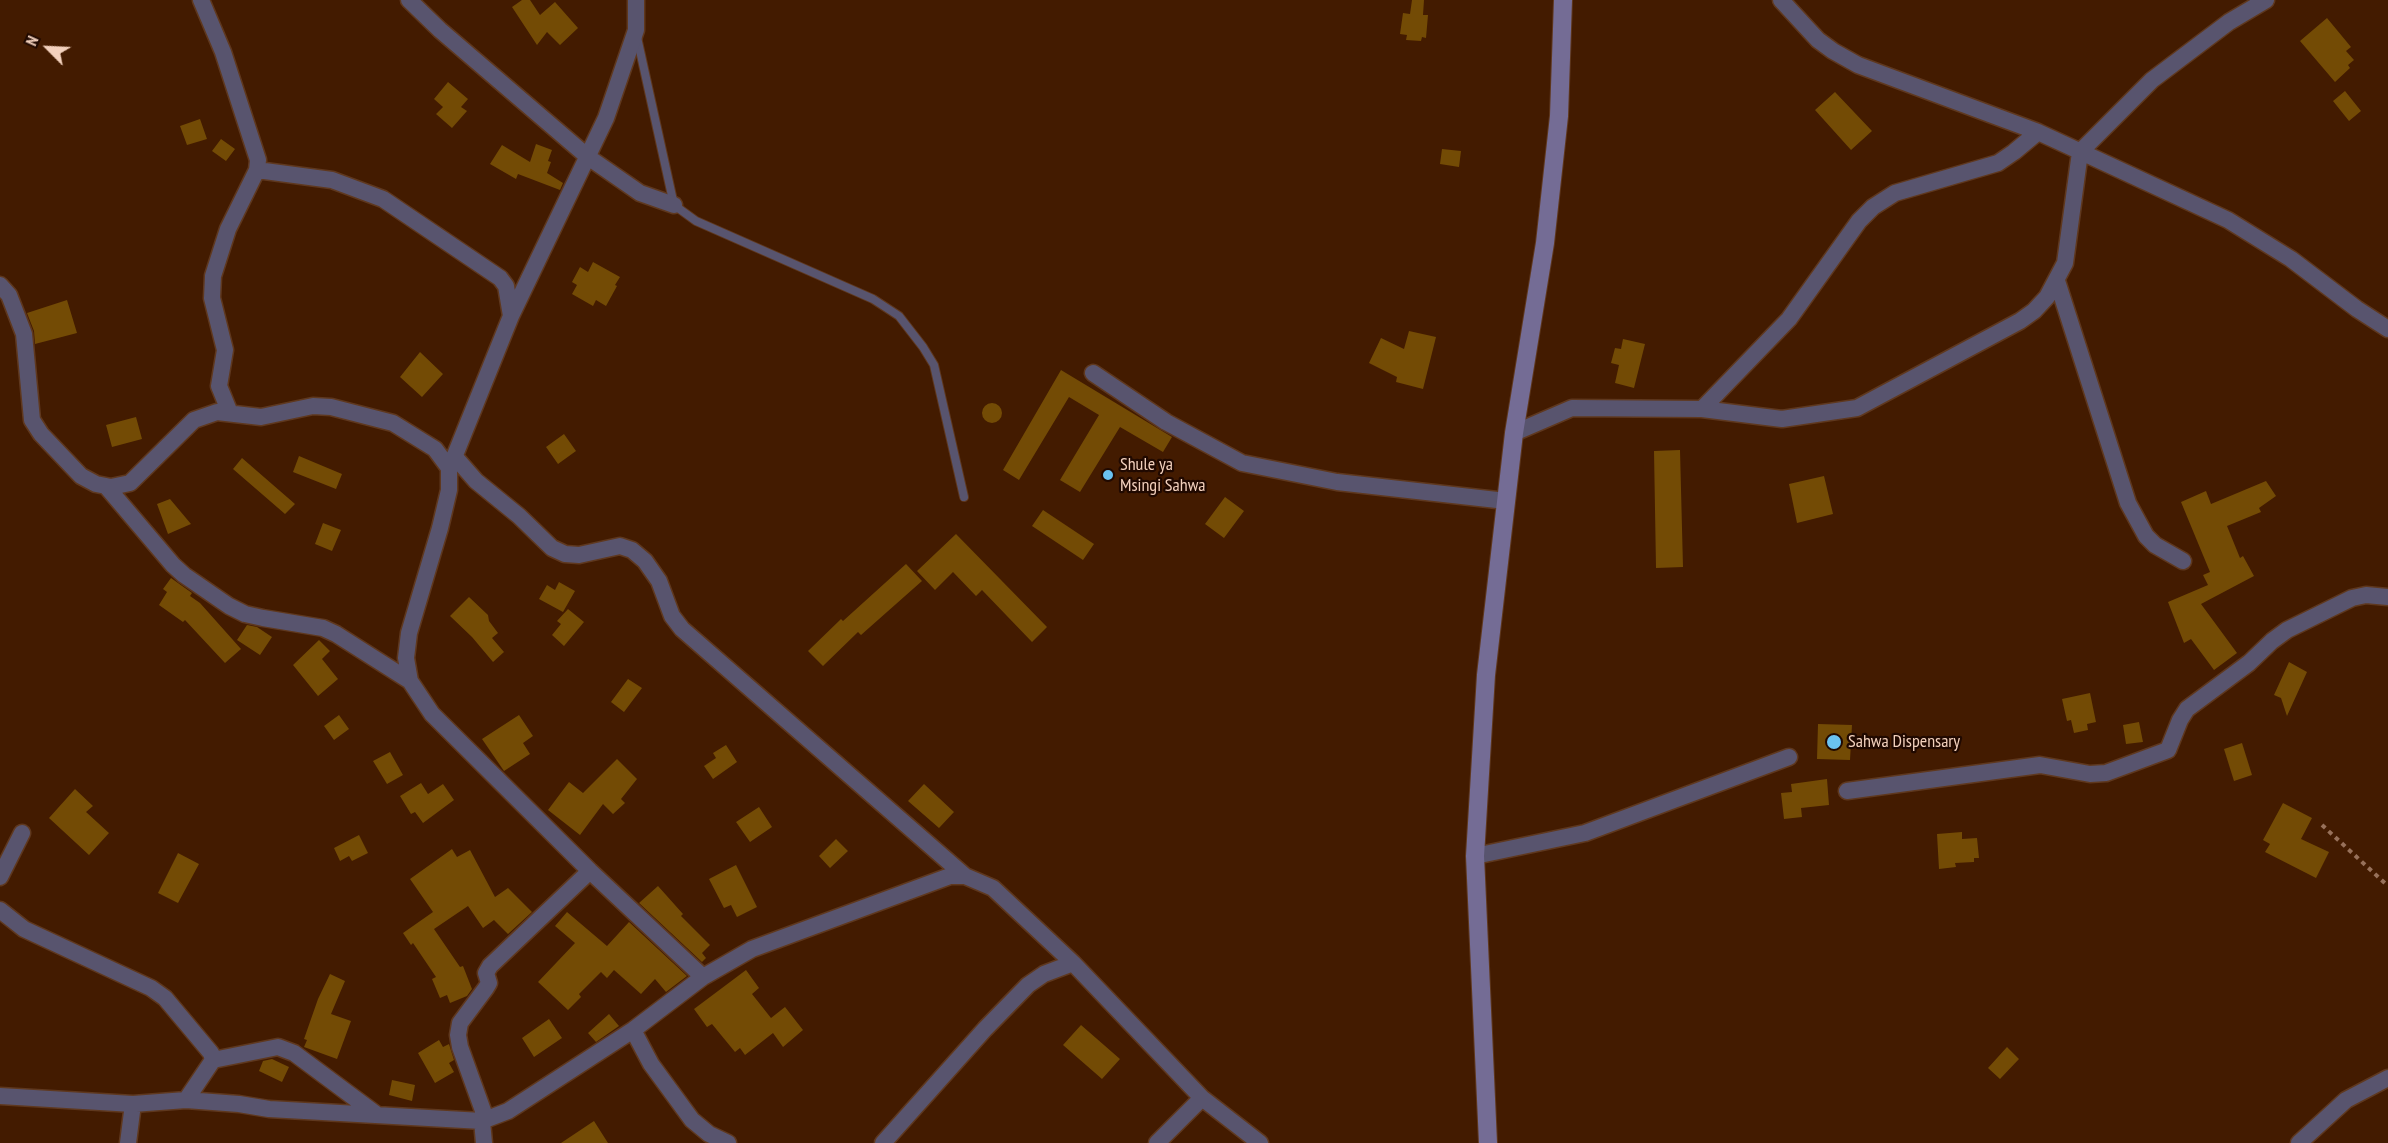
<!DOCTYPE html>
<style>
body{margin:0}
#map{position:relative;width:2388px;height:1143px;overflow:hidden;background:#431b00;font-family:"PT Sans Narrow",sans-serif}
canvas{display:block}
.north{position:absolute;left:18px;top:18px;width:60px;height:60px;-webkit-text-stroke:4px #200900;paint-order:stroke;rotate:294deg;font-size:16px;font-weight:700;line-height:24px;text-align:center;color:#f3d1bd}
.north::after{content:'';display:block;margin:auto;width:21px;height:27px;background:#f3d1bd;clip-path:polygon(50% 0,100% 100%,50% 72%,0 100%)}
</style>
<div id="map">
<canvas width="2388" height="1143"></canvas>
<div class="north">N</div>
</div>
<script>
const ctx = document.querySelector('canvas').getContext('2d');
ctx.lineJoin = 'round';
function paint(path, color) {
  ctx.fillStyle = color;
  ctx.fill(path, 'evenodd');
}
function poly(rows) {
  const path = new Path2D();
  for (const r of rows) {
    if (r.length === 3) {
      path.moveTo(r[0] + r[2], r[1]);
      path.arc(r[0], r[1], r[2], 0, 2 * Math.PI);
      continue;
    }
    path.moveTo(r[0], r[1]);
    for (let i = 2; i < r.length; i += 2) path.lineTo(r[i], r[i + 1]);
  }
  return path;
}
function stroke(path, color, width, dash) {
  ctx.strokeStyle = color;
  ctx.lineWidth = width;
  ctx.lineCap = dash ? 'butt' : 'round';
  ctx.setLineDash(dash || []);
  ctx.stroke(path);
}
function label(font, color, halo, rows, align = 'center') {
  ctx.font = font + ' "PT Sans Narrow",sans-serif';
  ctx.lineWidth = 4.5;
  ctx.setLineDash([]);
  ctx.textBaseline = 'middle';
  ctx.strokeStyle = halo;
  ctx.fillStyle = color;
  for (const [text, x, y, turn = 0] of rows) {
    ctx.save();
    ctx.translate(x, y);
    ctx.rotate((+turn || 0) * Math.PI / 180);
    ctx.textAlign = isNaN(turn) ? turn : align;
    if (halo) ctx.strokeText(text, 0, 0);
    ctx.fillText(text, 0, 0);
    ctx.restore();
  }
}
paint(poly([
 [522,0,530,0,540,15,555,2,578,28,560,45,547,32,537,45,512,7],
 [1412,0,1424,0,1423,15,1428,15,1426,38,1422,37,1421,41,1406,40,1407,35,1400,34,1403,13,1410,14],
 [2327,18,2351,47,2346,51,2354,60,2348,65,2350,68,2335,82,2300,41],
 [448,82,468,99,461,107,467,111,452,128,436,114,443,107,434,99],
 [2345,91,2361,111,2349,121,2333,101],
 [1835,92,1872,131,1851,150,1815,110],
 [200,119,207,139,187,145,180,126],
 [221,139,235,149,226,161,212,151],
 [536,144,552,150,548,161,551,162,547,173,563,183,560,190,518,174,516,179,490,164,502,145,530,162],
 [1442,149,1461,151,1459,167,1440,164],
 [593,262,620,277,615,285,617,286,606,306,596,300,593,306,572,294,577,285,572,282,580,267,588,272],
 [67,300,77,333,35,344,34,331,27,313],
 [1409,331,1436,337,1423,389,1396,382,1397,377,1369,363,1381,338,1404,349],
 [1623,339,1645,344,1634,388,1615,383,1619,365,1611,363,1615,348,1621,349],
 [420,352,443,374,422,397,400,377],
 [1061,370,1172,437,1163,452,1120,427,1080,492,1060,480,1099,415,1069,397,1019,480,1003,470],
 [992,413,10],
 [136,417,142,439,112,447,106,425],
 [564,434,576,451,558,464,546,447],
 [1680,450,1683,567,1656,568,1654,451],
 [299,456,342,474,336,489,293,472],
 [242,458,295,504,285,514,233,469],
 [1824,476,1833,514,1797,523,1789,484],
 [2266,481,2276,496,2259,508,2261,512,2227,526,2240,558,2243,556,2254,576,2201,604,2237,653,2214,670,2191,639,2184,643,2168,602,2208,585,2203,575,2210,572,2181,502,2206,491,2211,504],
 [1225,497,1244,511,1224,538,1205,524],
 [170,499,191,524,168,534,157,504],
 [1043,510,1094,544,1083,560,1032,526],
 [323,523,341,530,332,551,315,544],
 [956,534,1047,627,1032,642,982,590,976,596,953,572,935,590,917,571],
 [906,564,922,581,861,635,858,632,823,666,808,651,841,619,843,621],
 [171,578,192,593,190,596,200,603,241,649,225,663,185,620,183,622,159,605,167,592,163,589],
 [559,582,575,591,563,612,539,599,547,585,555,590],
 [469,597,488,615,489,621,498,633,492,638,504,652,493,662,472,637,450,616],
 [568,609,584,622,564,646,552,635,561,624,557,621],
 [247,625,257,627,272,637,260,655,237,640],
 [319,640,330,651,322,659,338,679,318,696,293,665],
 [2289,662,2307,672,2287,716,2281,698,2274,695],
 [628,679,642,688,624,712,611,702],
 [2090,693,2096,722,2087,724,2088,730,2074,733,2071,720,2067,721,2062,699],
 [339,715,349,729,334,740,324,726],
 [519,715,533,736,523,743,530,754,504,771,482,739],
 [2139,722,2143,742,2126,744,2123,725],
 [1818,724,1852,725,1850,760,1817,759],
 [2242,743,2252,775,2234,781,2224,749],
 [726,745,737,762,713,779,704,766,716,758,713,753],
 [390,752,403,775,387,784,373,761],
 [617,759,637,779,621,799,625,803,613,814,603,804,580,835,548,810,569,782,583,793],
 [1827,779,1829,805,1801,808,1802,817,1784,819,1781,793,1792,792,1791,784],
 [421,783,428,794,443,784,454,800,423,823,415,812,411,814,400,796],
 [924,784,954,812,939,828,908,801],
 [75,789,93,806,86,812,109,833,89,855,49,818],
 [2283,803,2312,818,2301,839,2329,852,2316,878,2265,852,2270,844,2263,840],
 [759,807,772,827,750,842,736,822],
 [1962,832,1962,839,1977,838,1979,858,1974,858,1974,862,1955,863,1956,867,1939,869,1937,834],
 [359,835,368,853,352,861,349,856,340,861,334,848],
 [836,839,848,851,830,868,819,856],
 [452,849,457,857,470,850,495,897,508,888,532,912,508,934,494,920,483,928,468,906,434,929,460,967,463,966,472,989,467,996,450,1003,447,995,440,998,432,979,436,977,413,943,411,945,403,933,433,912,410,879],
 [178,853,199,864,178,903,158,893],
 [736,865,757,907,737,917,731,905,724,908,709,879],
 [658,886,683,914,681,916,710,945,702,953,706,958,702,962,639,903],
 [567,912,607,946,629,922,687,976,666,992,655,979,641,994,614,970,607,978,601,972,579,994,581,997,568,1010,538,982,575,943,555,926],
 [746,970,759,988,752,994,771,1018,785,1007,803,1030,783,1047,773,1033,745,1055,740,1048,735,1052,712,1024,707,1027,694,1009],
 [330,974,345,981,331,1014,351,1021,337,1059,304,1047,307,1040,304,1039,318,999],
 [609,1014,619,1026,596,1042,588,1033],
 [549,1019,562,1038,534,1057,522,1038],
 [1081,1025,1120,1059,1102,1079,1063,1045],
 [439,1040,443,1047,449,1044,454,1060,449,1063,454,1072,435,1083,418,1053],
 [2007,1047,2019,1059,2000,1079,1988,1068],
 [272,1059,289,1067,282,1082,259,1071,263,1061],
 [392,1080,415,1085,412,1101,389,1095],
 [594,1121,608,1143,561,1143]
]), '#734b05');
const lane = poly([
 [637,37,674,205,696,221,873,299,899,316,923,347,934,365,964,497]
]);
const street = poly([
 [201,0,223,52,258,160,257,170,228,229,213,276,212,298,225,350,219,386,230,413],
 [409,0,440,30,588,157,640,193,674,205],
 [1781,0,1818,40,1833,51,1858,65,2038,132,2228,220,2291,259,2357,309,2388,329],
 [257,170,332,180,383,199,500,278,506,286,511,316],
 [2057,281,2128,503,2146,536,2155,545,2183,561],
 [0,285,9,295,24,334,32,420,41,434,81,476,96,484,111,487,130,483,194,420,217,412,261,417,313,406,331,407,393,423,435,449,449,468,449,490,440,528,409,633,406,658,410,681,432,714,590,871,703,977],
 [1093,373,1166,422,1242,463,1337,482,1506,501],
 [1702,409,1789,319,1859,221,1873,207,1895,193,1998,163,2014,152,2038,132],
 [1514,433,1572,408,1702,409,1782,419,1857,408,2020,321,2034,311,2047,297,2065,263,2080,152,2152,80,2229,22,2266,0],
 [455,457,476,481,519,516,552,548,565,554,579,555,620,546,632,550,645,561,659,581,672,616,682,629,965,876],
 [451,465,511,316,606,118,636,30,636,0],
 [106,486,173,565,184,575,229,606,245,614,263,618,323,628,336,634,410,681],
 [1847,791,2040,765,2090,774,2106,773,2168,750,2180,720,2187,709,2249,663,2272,641,2287,630,2352,598,2366,595,2388,597],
 [1475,856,1585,833,1789,757],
 [0,877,22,833],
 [0,910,24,929,151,988,165,998,211,1053,213,1060,186,1100],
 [633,1030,651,1064,692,1120,709,1134,728,1143],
 [213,1060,278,1047,294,1053,376,1114],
 [0,1096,133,1104,186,1100,239,1104,269,1109,482,1121,508,1111,633,1030,703,977,752,949,950,876,965,876,993,888,1073,963,1202,1098,1260,1143],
 [486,1119,460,1047,458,1035,460,1023,486,988,489,983,486,973,490,966,590,871],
 [482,1121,484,1143],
 [128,1143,133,1104],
 [883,1143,985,1029,1028,985,1044,974,1073,963],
 [1157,1143,1202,1098],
 [2299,1143,2346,1100,2388,1078]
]);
const secondary = poly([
 [1488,1143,1475,856,1486,675,1514,433,1545,243,1559,116,1563,0]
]);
stroke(lane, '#5f381e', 10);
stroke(street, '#5f381e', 19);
stroke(secondary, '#5f381e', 20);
stroke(poly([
 [2322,825,2388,886]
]), '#97715a', 4, [4.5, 4.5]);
stroke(lane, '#58546e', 8);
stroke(street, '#58546e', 16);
stroke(secondary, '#746c95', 18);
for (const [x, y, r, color] of [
 [1108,475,6,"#6ac3f1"],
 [1834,742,8,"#6ac3f1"]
]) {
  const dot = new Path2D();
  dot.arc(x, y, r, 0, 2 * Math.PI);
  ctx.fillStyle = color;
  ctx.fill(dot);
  stroke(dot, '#200900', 2);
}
label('18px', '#f3d1bd', '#200900', [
 ["Shule ya",1120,465],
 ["Msingi Sahwa",1120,486],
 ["Sahwa Dispensary",1848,742]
], 'left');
</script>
